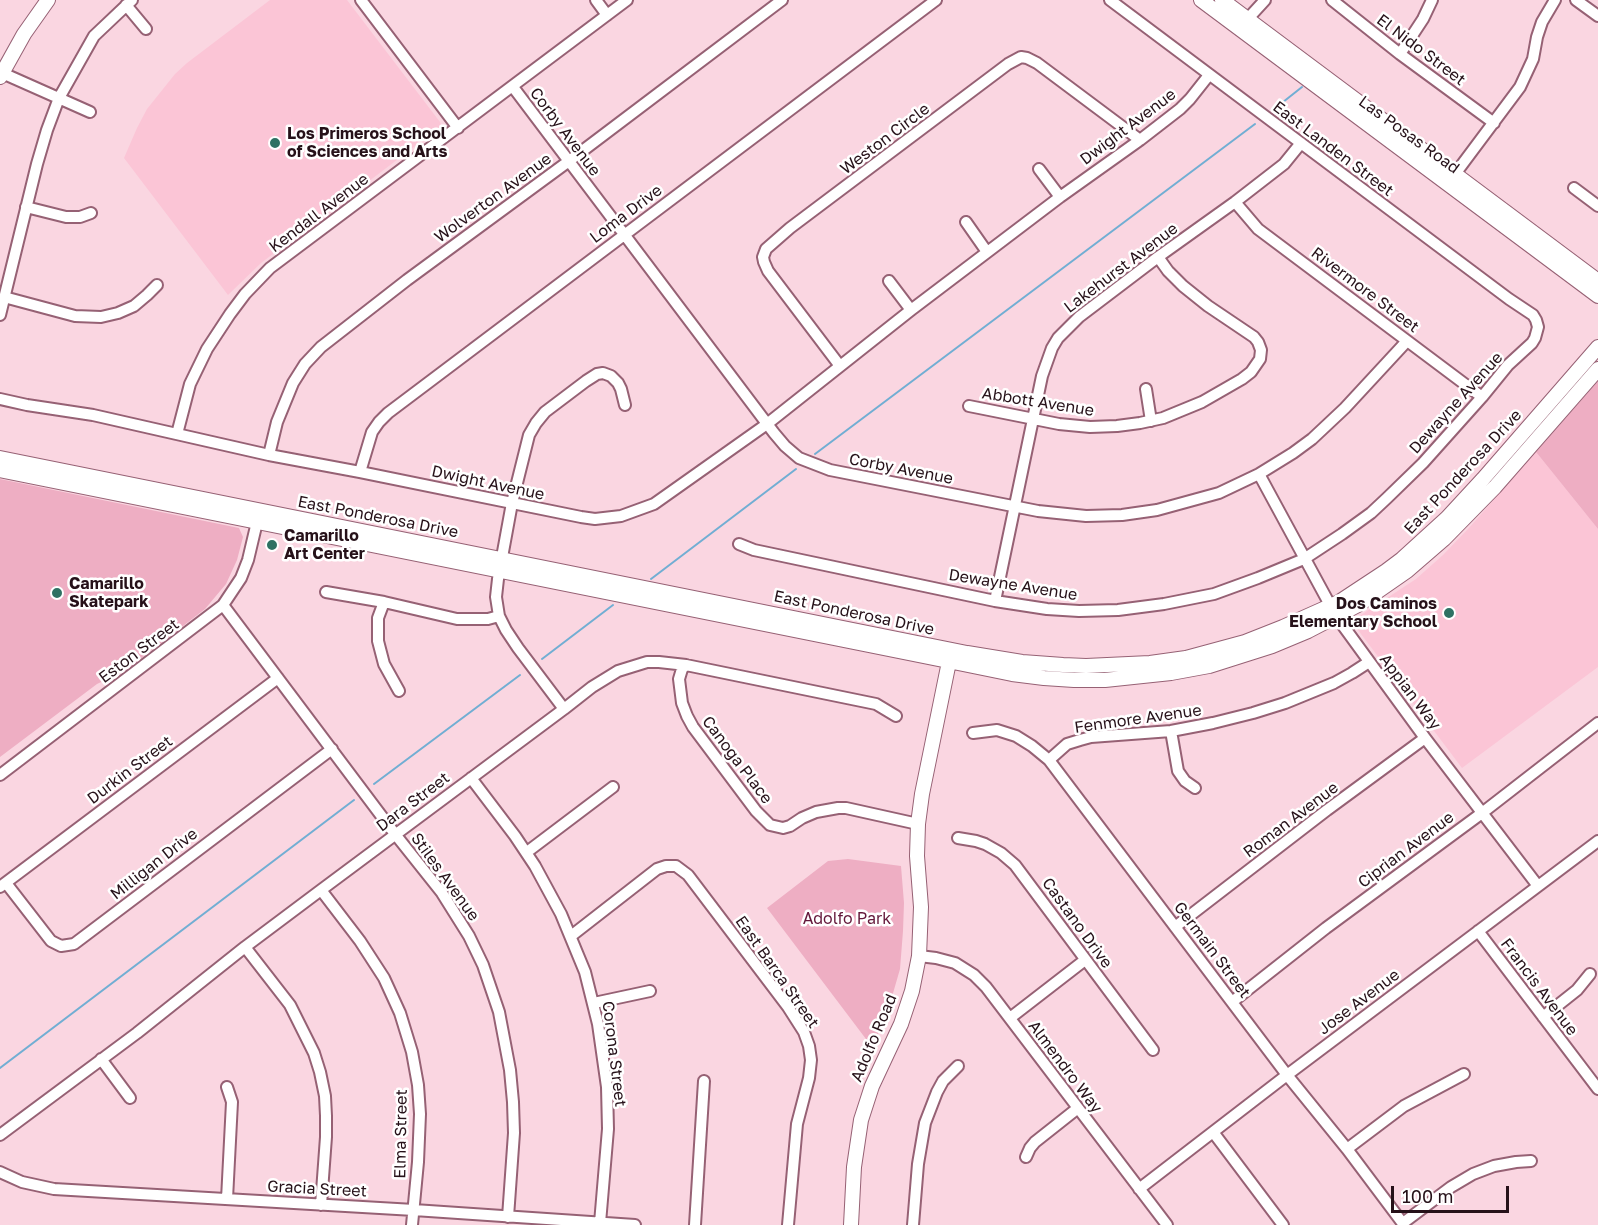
<!DOCTYPE html>
<style>
body{margin:0}
#map{position:relative;width:1598px;height:1225px;overflow:hidden;background:#fad6e1;font-family:"Golos Text",sans-serif}
canvas{display:block}
.scale{position:absolute;left:1391px;top:1186px;width:118px;height:27px;box-sizing:border-box;border:3px solid #261119;border-top:0;padding-left:8px;font-size:18px;line-height:21px;white-space:nowrap;color:#261119;-webkit-text-stroke:4px #fff;paint-order:stroke}
</style>
<div id="map">
<canvas width="1598" height="1225"></canvas>
<div class="scale">100 m</div>
</div>
<script>
const ctx = document.querySelector('canvas').getContext('2d');
ctx.lineJoin = 'round';
function paint(path, color) {
  ctx.fillStyle = color;
  ctx.fill(path, 'evenodd');
}
function poly(rows) {
  const path = new Path2D();
  for (const r of rows) {
    path.moveTo(r[0], r[1]);
    for (let i = 2; i < r.length; i += 2) path.lineTo(r[i], r[i + 1]);
  }
  return path;
}
function stroke(path, color, width, dash) {
  ctx.strokeStyle = color;
  ctx.lineWidth = width;
  ctx.lineCap = dash ? 'butt' : 'round';
  ctx.setLineDash(dash || []);
  ctx.stroke(path);
}
function label(font, color, halo, rows, align = 'center') {
  ctx.font = font + ' "Golos Text",sans-serif';
  ctx.lineWidth = 5;
  ctx.setLineDash([]);
  ctx.textBaseline = 'middle';
  ctx.strokeStyle = halo;
  ctx.fillStyle = color;
  for (const [text, x, y, turn = 0] of rows) {
    ctx.save();
    ctx.translate(x, y);
    ctx.rotate((+turn || 0) * Math.PI / 180);
    ctx.textAlign = isNaN(turn) ? turn : align;
    if (halo) ctx.strokeText(text, 0, 0);
    ctx.fillText(text, 0, 0);
    ctx.restore();
  }
}
paint(poly([
 [270,0,347,0,440,122,441,125,439,128,261,263,228,295,124,158,137,128,147,109,175,74,187,63],
 [1536,452,1598,529,1598,667,1462,768,1358,630,1356,623,1361,615,1416,579,1443,555,1468,529]
]), '#fbc5d6');
paint(poly([
 [1598,381,1598,529,1536,452],
 [0,479,239,528,243,537,237,560,226,584,205,609,126,670,97,684,0,757],
 [848,859,901,866,904,903,903,931,900,969,887,1014,872,1047,767,908,828,861]
]), '#eeaec3');
stroke(poly([
 [1273,110,1302,87],
 [815,454,1255,124],
 [651,579,796,469],
 [542,659,613,605],
 [374,784,520,675],
 [0,1068,354,800]
]), '#71aed3', 2);
const minor = poly([
 [361,0,458,128],
 [596,0,607,15],
 [1332,0,1400,54,1494,123],
 [1576,0,1598,16],
 [126,5,146,29],
 [1243,24,1265,0],
 [1400,54,1423,19,1432,0],
 [0,72,90,112],
 [513,87,774,433,785,446,799,458,830,470,1038,511,1086,516,1122,515,1157,510,1219,493,1259,474,1293,453,1312,439,1345,408,1407,341],
 [1039,169,1060,197],
 [1452,178,1520,87,1533,59,1537,37,1542,22,1555,0],
 [1574,188,1598,206],
 [1235,202,1258,229,1482,397],
 [26,207,66,217,80,217,91,213],
 [966,222,987,252],
 [889,281,911,310],
 [4,297,75,316,101,317,118,313,134,306,147,295,157,285],
 [0,315,37,164,47,130,59,98,94,36,132,0],
 [840,366,768,271,764,262,763,257,766,249,790,228,1008,64,1021,57,1027,58,1037,63,1140,140],
 [1146,389,1151,421],
 [0,399,27,405,93,415,269,455,360,472,581,517,595,519,621,516,654,504,767,424,911,310,1060,197,1140,140,1180,109,1190,99,1209,75],
 [969,406,1059,424,1090,427,1117,426,1140,423,1163,418,1202,402,1242,379,1251,372,1260,359,1261,350,1258,342,1254,337,1208,306,1183,286,1168,271,1158,257],
 [177,434,190,384,207,349,230,314,245,294,270,268,627,0],
 [269,455,277,422,293,383,305,364,321,347,407,280,569,161,782,0],
 [360,472,372,432,379,422,388,413,936,0],
 [1259,474,1336,616,1425,738,1538,886],
 [739,544,754,550,995,601,1047,609,1079,611,1118,610,1164,604,1214,594,1258,578,1304,559,1342,534,1371,513,1387,498,1423,463,1482,397,1508,365,1532,343,1535,338,1538,327,1536,320,1533,315,1509,299,1110,0],
 [326,592,384,602,457,619,488,619,499,616],
 [995,601,1042,376,1052,348,1058,338,1079,317,1158,257,1235,202,1284,164,1301,143],
 [384,602,378,618,378,641,384,664,399,691],
 [223,605,395,834,442,893,469,936,483,965,499,1012,510,1070,513,1102,514,1133,508,1217],
 [686,665,682,669,679,679,682,703,687,716,693,727,756,811,770,825,783,828,790,826,802,818,816,812,838,808,846,808,918,824],
 [564,709,518,648,506,630,499,616,496,597,498,579,512,503,529,435,536,423,545,412,586,381,597,374,603,373,611,376,618,383,621,389,625,405],
 [1171,731,1178,771,1185,781,1195,788],
 [973,733,997,730,1016,736,1032,746,1049,760,1287,1075,1347,1149,1404,1225],
 [1049,760,1067,744,1080,740,1091,737,1171,731,1213,723,1253,713,1285,703,1334,683,1352,673,1369,662],
 [0,775,223,605,241,578,248,560,257,522],
 [471,778,515,836,535,866,561,914,585,972,598,1024,607,1087,608,1129,600,1223],
 [958,838,976,841,985,844,1001,853,1015,865,1153,1050],
 [527,852,613,787],
 [6,883,51,941,61,946,74,944,332,749],
 [0,887,278,678],
 [321,890,360,941,384,978,400,1013,412,1052,418,1085,420,1114,418,1162,412,1225],
 [1175,927,1327,810,1425,738],
 [1478,931,1598,1089],
 [571,936,657,869,666,866,676,866,688,875,788,1007,804,1032,809,1046,811,1060,809,1078,797,1124,788,1225],
 [245,947,290,1005,314,1053,320,1072,325,1096,326,1116,326,1137,321,1205],
 [919,956,936,958,955,963,974,975,986,987,1167,1225],
 [1232,1002,1326,928,1482,813,1598,723],
 [594,1003,650,991],
 [1543,1017,1577,990,1590,974],
 [1010,1018,1085,960],
 [101,1059,130,1098],
 [1213,1132,1283,1225],
 [0,1135,137,1033,245,947,321,890,564,709,592,687,618,671,647,662,659,662,686,665,876,704,896,716],
 [1347,1149,1404,1106,1464,1074],
 [1026,1157,1030,1148,1035,1142,1078,1108],
 [0,1172,22,1182,54,1189,414,1210,635,1225],
 [1139,1189,1287,1075,1598,841],
 [227,1199,232,1102,227,1087],
 [1403,1223,1451,1187,1473,1174,1494,1166,1516,1162,1531,1161],
 [695,1225,704,1081],
 [913,1225,918,1164,925,1123,937,1092,943,1081,958,1066]
]);
const major = poly([
 [1201,0,1598,296],
 [1222,0,1598,281],
 [0,77,24,34,48,0],
 [0,458,967,653,1022,662,1063,665,1086,666,1150,663,1186,658,1245,642,1283,627,1339,602,1386,571,1402,559,1447,518,1483,479,1598,347],
 [0,470,963,664,1012,674,1044,678,1074,680,1105,680,1171,673,1209,666,1272,646,1308,631,1358,605,1407,571,1444,539,1495,487,1598,369],
 [851,1225,854,1167,861,1120,872,1086,901,1024,912,991,919,956,921,907,917,856,918,824,922,794,951,652]
]);
stroke(minor, '#966174', 14);
stroke(major, '#966174', 16);
stroke(minor, '#fff', 10);
stroke(major, '#fff', 14);
for (const [x, y, r, color] of [
 [275,143,6,"#2e7163"],
 [272,545,6,"#2e7163"],
 [57,593,6,"#2e7163"],
 [1449,613,6,"#2e7163"]
]) {
  const dot = new Path2D();
  dot.arc(x, y, r, 0, 2 * Math.PI);
  ctx.fillStyle = color;
  ctx.fill(dot);
  stroke(dot, '#fff', 2);
}
label('16px', '#261119', '#fff', [
 ["El Nido Street",1421,50,37],
 ["Dwight Avenue",1128,127,-37],
 ["Corby Avenue",565,132,53],
 ["Las Posas Road",1409,135,36],
 ["Weston Circle",885,139,-37],
 ["East Landen Street",1333,149,37],
 ["Wolverton Avenue",493,198,-36],
 ["Kendall Avenue",319,213,-37],
 ["Loma Drive",626,214,-37],
 ["Lakehurst Avenue",1121,268,-37],
 ["Rivermore Street",1365,290,37],
 ["Abbott Avenue",1038,402,9],
 ["Dewayne Avenue",1456,403,-48],
 ["Corby Avenue",901,469,11],
 ["East Ponderosa Drive",1463,472,-47],
 ["Dwight Avenue",488,483,12],
 ["East Ponderosa Drive",378,517,11],
 ["Dewayne Avenue",1013,585,9],
 ["East Ponderosa Drive",854,613,12],
 ["Eston Street",139,651,-37],
 ["Appian Way",1410,692,53],
 ["Fenmore Avenue",1138,719,-8],
 ["Canoga Place",737,760,53],
 ["Durkin Street",130,770,-37],
 ["Dara Street",413,802,-37],
 ["Roman Avenue",1291,820,-37],
 ["Ciprian Avenue",1406,850,-37],
 ["Milligan Drive",154,864,-38],
 ["Stiles Avenue",445,877,54],
 ["Castano Drive",1077,923,54],
 ["Germain Street",1212,950,53],
 ["East Barca Street",777,972,55],
 ["Francis Avenue",1539,987,53],
 ["Jose Avenue",1359,1002,-37],
 ["Adolfo Road",874,1038,-67],
 ["Corona Street",614,1054,83],
 ["Almendro Way",1065,1067,53],
 ["Elma Street",401,1134,-89],
 ["Gracia Street",317,1189,3]
]);
label('bold 16px', '#261119', '#fff', [
 ["Los Primeros School",287,134],
 ["of Sciences and Arts",287,152],
 ["Camarillo",284,536],
 ["Art Center",284,554],
 ["Camarillo",69,584],
 ["Skatepark",69,602],
 ["Dos Caminos",1437,604,"right"],
 ["Elementary School",1437,622,"right"]
], 'left');
label('16px', '#63173a', '#fff', [
 ["Adolfo Park",847,919]
]);
</script>
